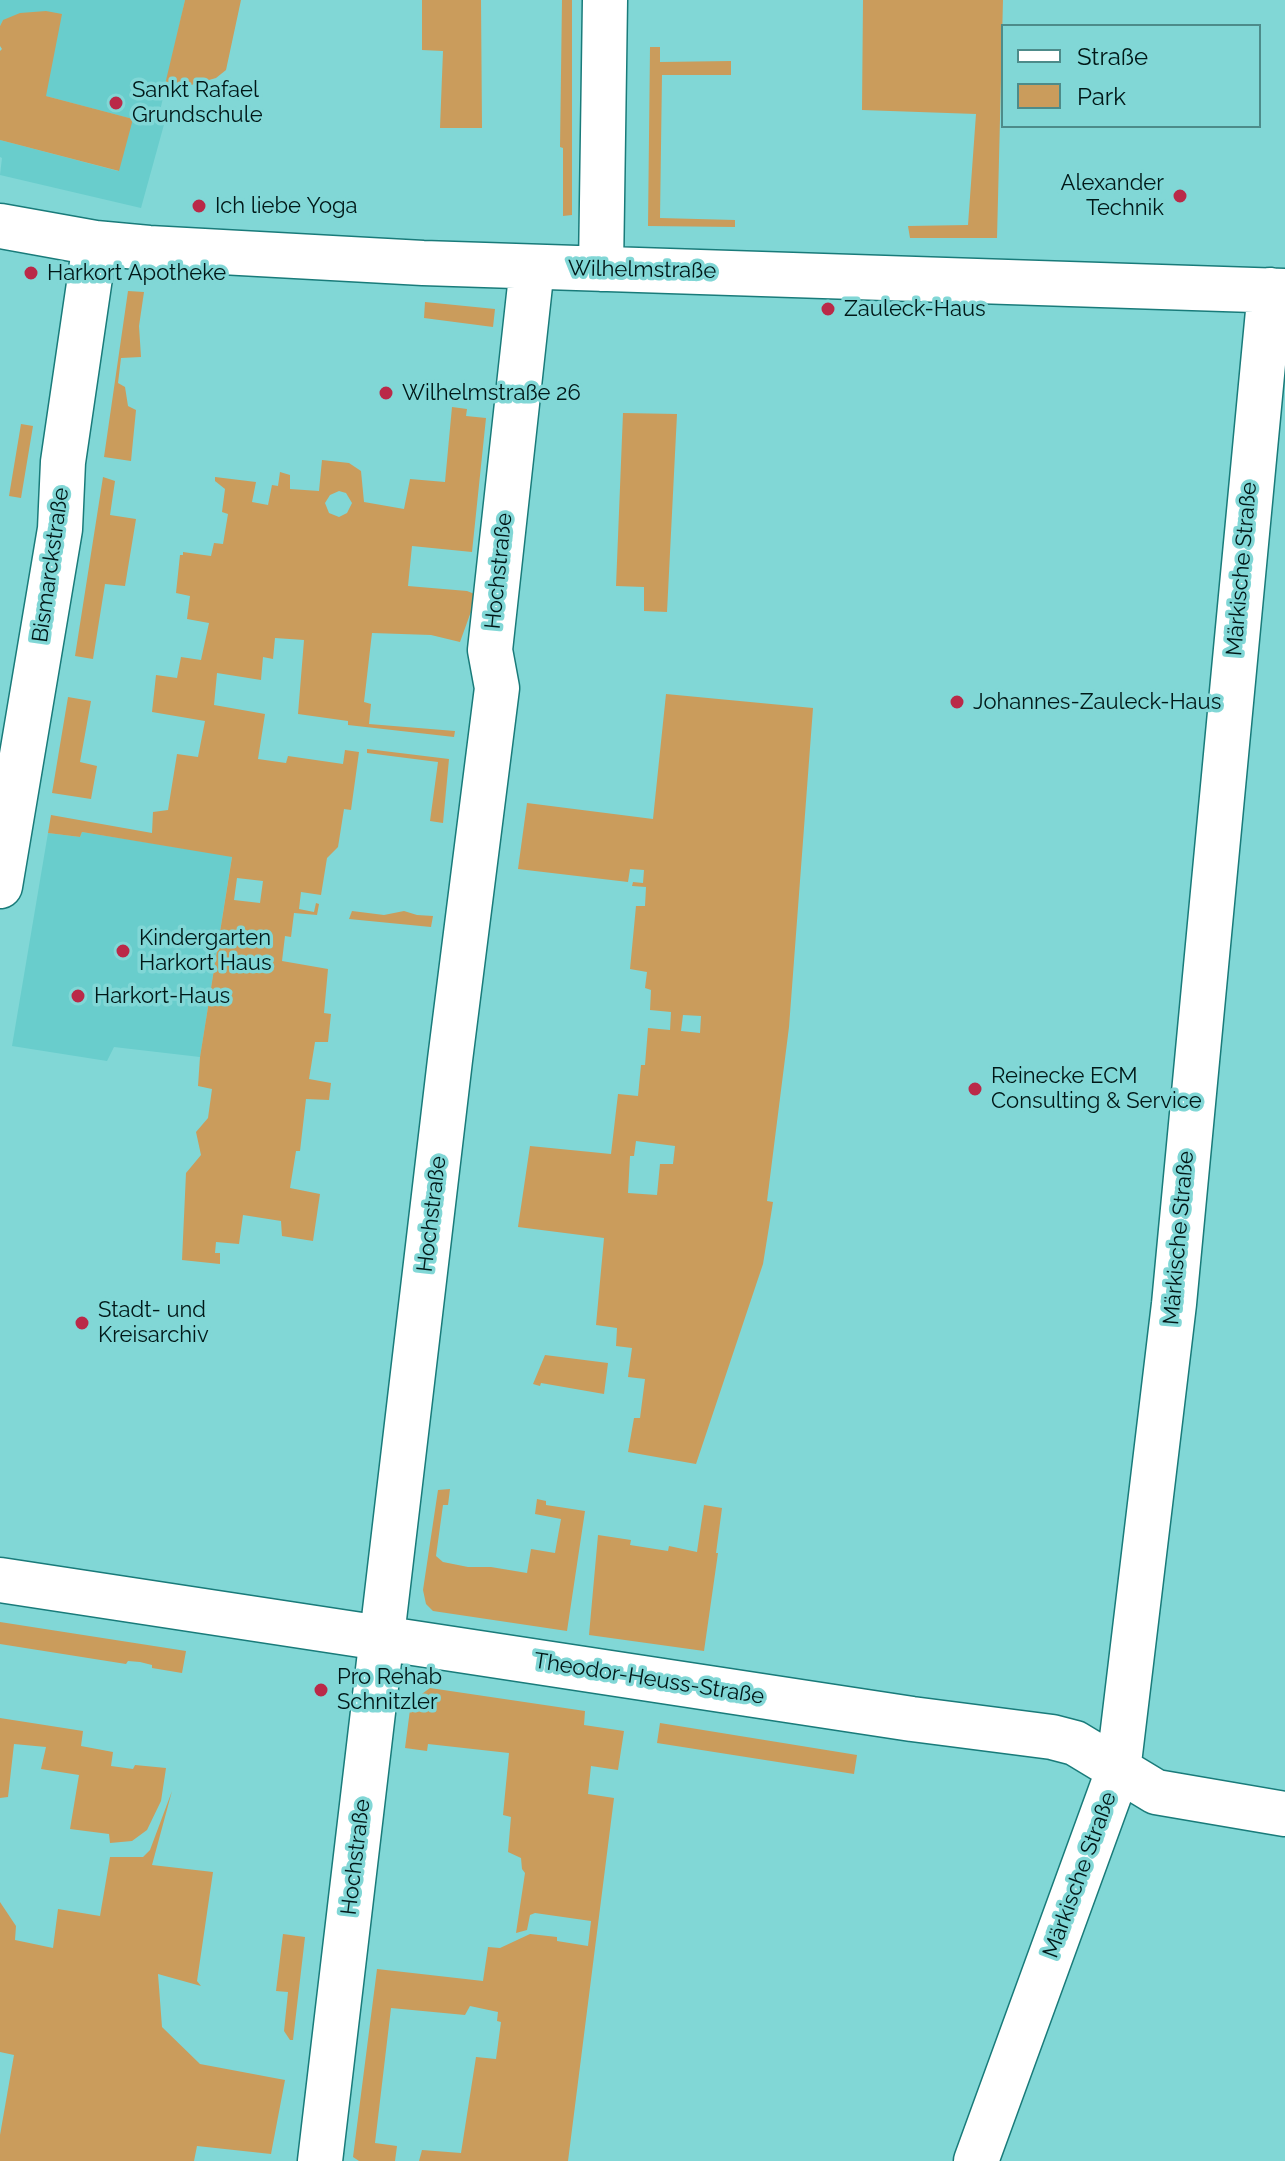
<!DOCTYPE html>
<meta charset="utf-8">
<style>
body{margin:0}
#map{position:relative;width:1285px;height:2161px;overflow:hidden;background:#81d7d6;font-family:Raleway,sans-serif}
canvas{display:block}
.legend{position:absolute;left:1001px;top:24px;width:260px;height:104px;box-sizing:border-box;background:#81d7d6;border:2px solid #4d8b8a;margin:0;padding:10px 14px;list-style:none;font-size:24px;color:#001818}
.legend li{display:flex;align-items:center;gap:16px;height:40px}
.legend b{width:40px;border:2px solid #4d8b8a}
</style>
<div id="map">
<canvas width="1285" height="2161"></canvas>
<ul class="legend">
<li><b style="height:10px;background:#fff"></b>Straße</li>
<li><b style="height:22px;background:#ca9c5c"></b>Park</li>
</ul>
</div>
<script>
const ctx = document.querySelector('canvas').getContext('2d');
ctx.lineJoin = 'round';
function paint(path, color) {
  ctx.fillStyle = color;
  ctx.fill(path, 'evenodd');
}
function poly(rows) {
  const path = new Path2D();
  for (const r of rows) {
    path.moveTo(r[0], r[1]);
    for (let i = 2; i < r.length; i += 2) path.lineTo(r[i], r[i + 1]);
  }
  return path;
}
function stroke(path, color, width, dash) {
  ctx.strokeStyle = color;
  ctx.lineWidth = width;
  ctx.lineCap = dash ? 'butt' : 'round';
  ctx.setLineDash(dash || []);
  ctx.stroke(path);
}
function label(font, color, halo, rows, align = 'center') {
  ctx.font = font + ' Raleway,sans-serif';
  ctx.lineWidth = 7;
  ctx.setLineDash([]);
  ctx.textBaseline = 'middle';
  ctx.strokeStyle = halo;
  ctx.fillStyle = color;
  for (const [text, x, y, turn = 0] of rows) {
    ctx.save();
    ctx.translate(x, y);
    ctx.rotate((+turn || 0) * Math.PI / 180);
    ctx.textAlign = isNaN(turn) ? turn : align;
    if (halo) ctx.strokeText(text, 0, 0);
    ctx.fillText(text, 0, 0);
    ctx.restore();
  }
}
paint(poly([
 [0,0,185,0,160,111,168,110,141,208,0,175,2,158,0,157,0,140,118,171,132,119,46,96,3,20,0,26],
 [82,832,232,856,200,1057,114,1047,107,1061,12,1046,48,833,80,837]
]), '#69cdcc');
paint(poly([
 [185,0,241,0,226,70,216,78,163,93],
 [422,0,481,0,482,128,440,128,443,51,422,50],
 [562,0,572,0,572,215,563,216,563,148,560,147],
 [863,0,1003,0,997,238,910,238,908,226,968,225,976,114,862,110],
 [46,11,62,14,46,96,133,119,119,171,0,140,0,51,2,49,0,46,0,26,3,20,20,13],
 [650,47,660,47,660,62,731,61,731,75,662,75,660,218,735,220,735,227,648,226],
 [128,291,144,292,139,326,141,357,121,358,118,383,125,387,128,406,136,410,131,461,104,457],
 [425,302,495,309,493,327,424,318],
 [452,407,467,409,466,416,486,418,472,552,412,546,408,586,467,591,477,595,460,642,431,635,372,633,364,702,371,704,369,724,455,731,454,737,348,725,348,721,298,714,304,640,275,638,273,659,263,657,261,680,217,673,214,705,265,714,258,759,286,763,288,756,343,764,345,750,359,752,351,810,344,809,338,847,327,858,321,895,301,892,299,909,314,912,316,903,319,904,317,915,294,913,291,937,285,936,282,961,328,969,324,1013,331,1014,328,1042,315,1042,309,1079,331,1083,329,1100,306,1099,300,1151,296,1151,290,1188,320,1194,313,1241,282,1236,281,1221,243,1215,239,1244,216,1242,215,1253,220,1253,220,1264,182,1260,186,1173,201,1155,196,1132,208,1118,212,1089,198,1086,200,1057,232,857,82,832,80,837,48,833,51,815,152,833,153,812,168,810,177,754,198,757,205,721,152,712,156,675,177,678,181,657,201,660,209,623,187,619,190,596,176,593,180,555,183,555,183,552,211,556,214,543,223,544,228,514,222,512,225,489,215,481,215,477,256,482,252,502,268,505,272,485,278,486,280,472,290,475,290,489,319,491,322,460,349,463,361,471,364,502,404,509,410,479,445,482],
 [339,491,346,493,352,503,347,513,339,517,329,513,325,503,330,495],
 [237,878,263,881,260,903,234,900],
 [623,413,677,414,667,612,644,611,644,587,616,586],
 [21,424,33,426,21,498,9,496],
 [103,477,115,481,110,515,136,519,125,586,105,584,93,659,75,656],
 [666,694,813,708,789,1027,767,1201,773,1202,763,1264,696,1464,628,1452,634,1418,640,1418,645,1379,628,1377,632,1348,616,1346,617,1328,596,1325,604,1238,518,1227,530,1146,611,1154,618,1094,638,1096,641,1065,645,1065,648,1028,670,1030,671,1012,650,1010,651,990,645,988,647,972,630,969,636,906,645,906,646,887,632,886,633,882,643,883,644,870,630,869,628,882,518,869,527,803,653,819],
 [683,1015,701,1016,700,1033,681,1031],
 [636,1141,675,1146,673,1164,660,1164,657,1195,628,1193,630,1156,634,1156],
 [68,697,91,701,80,762,97,766,91,799,52,793],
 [367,749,449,759,443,823,430,821,438,762,367,753],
 [352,911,384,915,404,911,417,915,433,916,431,927,349,919],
 [545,1355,608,1363,604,1394,541,1383,540,1386,533,1384],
 [450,1489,448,1505,443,1505,436,1556,443,1562,468,1567,491,1567,527,1573,531,1549,555,1553,561,1519,535,1514,537,1499,546,1501,546,1505,585,1511,567,1631,433,1611,426,1604,423,1590,438,1490],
 [704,1505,722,1508,716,1553,718,1553,704,1651,589,1635,598,1535,631,1540,630,1545,668,1551,669,1546,697,1552],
 [0,1622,186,1651,182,1673,152,1668,152,1665,140,1662,128,1661,126,1664,0,1644],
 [430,1688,585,1711,584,1725,624,1731,618,1770,591,1766,588,1794,614,1798,568,2161,419,2161,422,2150,461,2153,476,2057,496,2059,501,2022,497,2021,498,2012,470,2006,465,2015,391,2008,375,2143,397,2146,395,2161,359,2161,353,2157,377,1969,483,1981,488,1947,500,1948,530,1934,557,1937,557,1941,588,1946,591,1921,535,1913,530,1915,527,1930,516,1933,525,1873,522,1869,521,1858,508,1852,511,1817,503,1815,509,1753,428,1744,427,1751,405,1748,411,1702],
 [0,1718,83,1731,81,1746,113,1752,111,1766,133,1769,135,1765,166,1768,161,1801,147,1830,132,1841,110,1843,109,1834,70,1829,79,1775,41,1769,46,1747,14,1744,8,1797,0,1798],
 [660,1723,857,1755,854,1774,657,1743],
 [172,1791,152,1865,213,1872,197,1981,201,1986,158,1974,162,2027,200,2064,285,2080,271,2154,197,2146,194,2161,0,2161,0,2135,14,2055,0,2052,0,1902,16,1926,15,1940,53,1948,58,1909,100,1916,110,1857,143,1857,150,1850],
 [283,1934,305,1937,293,2040,290,2040,284,2031,288,1992,276,1991]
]), '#ca9c5c');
const street = poly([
 [0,226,95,243,149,248,423,263,1285,291],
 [601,269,605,0],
 [0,886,60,529,63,462,95,243],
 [0,1580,912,1719,1052,1737,1075,1743,1156,1792,1285,1814],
 [320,2161,450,1060,497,688,490,650,532,267],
 [976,2161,1118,1771,1174,1304,1270,290]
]);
stroke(street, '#197b7a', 47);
stroke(street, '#fff', 44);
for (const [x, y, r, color] of [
 [116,103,8,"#ba2948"],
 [1180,196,8,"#ba2948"],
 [199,206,8,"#ba2948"],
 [31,273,8,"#ba2948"],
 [828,309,8,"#ba2948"],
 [386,393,8,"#ba2948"],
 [957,702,8,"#ba2948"],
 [123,951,8,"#ba2948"],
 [78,996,8,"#ba2948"],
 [975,1089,8,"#ba2948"],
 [82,1323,8,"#ba2948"],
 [321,1690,8,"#ba2948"]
]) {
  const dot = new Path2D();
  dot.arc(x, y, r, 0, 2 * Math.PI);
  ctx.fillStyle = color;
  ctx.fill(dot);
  stroke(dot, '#81d7d6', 3);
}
label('22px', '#001818', '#81d7d6', [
 ["Sankt Rafael",132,90],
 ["Grundschule",132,115],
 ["Alexander",1164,183,"right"],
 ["Technik",1164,208,"right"],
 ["Ich liebe Yoga",215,206],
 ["Harkort Apotheke",47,273],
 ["Zauleck-Haus",844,309],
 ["Wilhelmstraße 26",402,393],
 ["Johannes-Zauleck-Haus",973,702],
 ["Kindergarten",139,938],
 ["Harkort Haus",139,963],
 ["Harkort-Haus",94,996],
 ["Reinecke ECM",991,1076],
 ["Consulting & Service",991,1101],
 ["Stadt- und",98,1310],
 ["Kreisarchiv",98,1335],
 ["Pro Rehab",337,1677],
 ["Schnitzler",337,1702]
], 'left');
label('22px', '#001818', '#81d7d6', [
 ["Wilhelmstraße",642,270,1],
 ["Bismarckstraße",51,565,-82],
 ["Märkische Straße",1242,569,-85],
 ["Hochstraße",499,571,-84],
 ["Hochstraße",432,1214,-83],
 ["Märkische Straße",1179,1238,-85],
 ["Theodor-Heuss-Straße",649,1679,9],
 ["Hochstraße",356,1857,-83],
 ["Märkische Straße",1080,1875,-70]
]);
</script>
